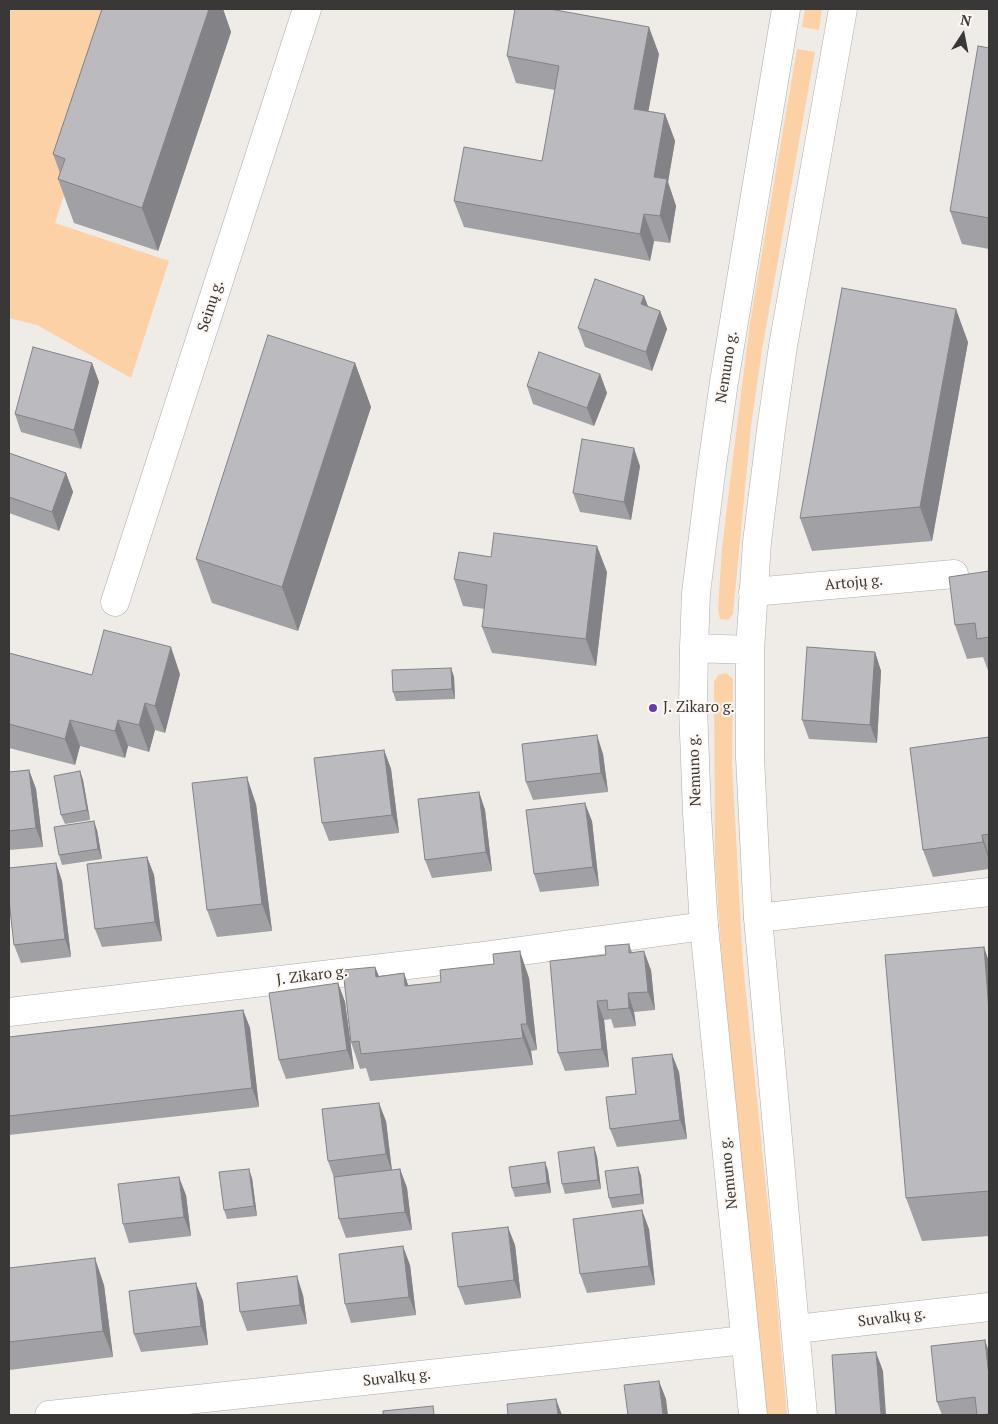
<!DOCTYPE html>
<meta charset="utf-8">
<style>
body{margin:0}
#map{position:relative;width:998px;height:1424px;overflow:hidden;background:#efebe6;font-family:"PT Serif",serif}
canvas{display:block}
.frame{position:absolute;inset:0;border:10px solid #3a3836;pointer-events:none}
.north{position:absolute;left:938px;top:10px;width:50px;height:50px;-webkit-text-stroke:4px #fdf8f3;paint-order:stroke;rotate:11deg;font-size:14px;font-weight:700;line-height:20px;text-align:center;color:#3a3836}
.north::after{content:'';display:block;margin:auto;width:18px;height:22px;background:#3a3836;clip-path:polygon(50% 0,100% 100%,50% 72%,0 100%)}
</style>
<div id="map">
<canvas width="998" height="1424"></canvas>
<div class="frame"></div>
<div class="north">N</div>
</div>
<script>
const ctx = document.querySelector('canvas').getContext('2d');
ctx.lineJoin = 'round';
function paint(path, color) {
  ctx.fillStyle = color;
  ctx.fill(path, 'evenodd');
}
function poly(rows) {
  const path = new Path2D();
  for (const r of rows) {
    path.moveTo(r[0], r[1]);
    for (let i = 2; i < r.length; i += 2) path.lineTo(r[i], r[i + 1]);
  }
  return path;
}
function stroke(path, color, width, dash) {
  ctx.strokeStyle = color;
  ctx.lineWidth = width;
  ctx.lineCap = dash ? 'butt' : 'round';
  ctx.setLineDash(dash || []);
  ctx.stroke(path);
}
function label(font, color, halo, rows, align = 'center') {
  ctx.font = font + ' "PT Serif",serif';
  ctx.lineWidth = 4;
  ctx.setLineDash([]);
  ctx.textBaseline = 'middle';
  ctx.strokeStyle = halo;
  ctx.fillStyle = color;
  for (const [text, x, y, turn = 0] of rows) {
    ctx.save();
    ctx.translate(x, y);
    ctx.rotate((+turn || 0) * Math.PI / 180);
    ctx.textAlign = isNaN(turn) ? turn : align;
    if (halo) ctx.strokeText(text, 0, 0);
    ctx.fillText(text, 0, 0);
    ctx.restore();
  }
}
paint(poly([
 [9,9,124,9,55,223,169,261,131,378,37,325,9,318],
 [805,9,822,9,819,30,802,27],
 [797,49,815,52,762,350,751,426,733,614,728,620,720,619,718,609,722,549,730,482,750,323],
 [726,673,733,679,732,764,743,964,772,1245,787,1415,763,1415,721,949,715,859,714,682,718,675]
]), '#fdd1a6');
const street = poly([
 [753,592,954,574],
 [115,602,307,9],
 [758,918,989,892],
 [9,1012,484,956,704,926],
 [796,1329,989,1307],
 [49,1415,745,1340]
]);
const secondary = poly([
 [694,648,750,650],
 [753,1415,704,926,697,813,693,707,694,648,696,593,711,473,724,382,786,9],
 [803,1415,758,918,750,757,750,650,757,542,771,430,783,346,843,9]
]);
stroke(street, '#b0aca8', 29);
stroke(secondary, '#b0aca8', 29);
stroke(street, '#fff', 28);
stroke(secondary, '#fff', 28);
paint(poly([
 [102,9,223,9,231,32,158,251,74,223,58,179,60,173,53,154],
 [989,48,989,249,962,244,950,211],
 [659,54,648,111,665,114,675,141,668,182,676,206,670,243,654,241,650,261,464,227,454,201,542,161,555,90,516,83,507,56],
 [644,296,648,306,660,311,667,329,652,371,585,347,578,328],
 [968,342,932,541,812,551,800,518],
 [92,363,99,382,81,449,21,432,15,414],
 [355,363,371,407,298,631,212,603,196,559],
 [600,374,607,393,594,426,533,404,527,386],
 [9,453,66,473,73,492,59,531,9,513],
 [640,466,631,520,580,512,573,493],
 [491,557,607,572,596,666,492,653,482,627,485,609,463,606,454,579],
 [989,571,989,673,983,657,967,659,955,625],
 [875,652,881,671,877,743,809,739,802,720],
 [9,653,92,675,180,674,165,733,155,730,149,752,128,746,125,758,80,746,75,765,9,748],
 [451,668,454,677,455,699,396,701,393,692],
 [989,737,989,869,933,877,923,850],
 [384,750,391,769,399,833,329,841,322,823],
 [603,754,608,792,533,800,526,782],
 [29,770,36,789,43,847,9,850,9,772],
 [80,771,83,780,90,820,65,824,61,815],
 [479,792,485,810,492,871,432,878,425,860],
 [256,804,272,931,217,937,207,910],
 [592,821,599,886,540,892,534,874],
 [97,830,102,859,62,865,59,855],
 [147,857,154,875,162,941,102,947,95,929],
 [56,863,62,881,71,957,21,963,14,945],
 [629,944,632,952,651,970,655,1010,634,1012,636,1026,614,1028,611,1019,604,1020,609,1067,565,1071,558,1053,606,955],
 [984,947,989,962,989,1236,922,1241,906,1198],
 [375,967,379,976,404,973,408,985,529,978,537,1050,531,1051,533,1065,370,1081,366,1068,360,1069,351,1042],
 [338,983,345,1002,354,1069,286,1079,279,1060],
 [243,1010,250,1028,259,1107,9,1135,9,1037],
 [679,1072,687,1139,617,1147,610,1129],
 [386,1121,392,1170,400,1169,407,1188,412,1230,346,1238,339,1219,334,1178,328,1161],
 [594,1147,597,1157,601,1189,565,1194,562,1184],
 [545,1162,548,1171,551,1193,515,1197,512,1188],
 [638,1167,641,1176,644,1204,612,1208,609,1198],
 [252,1178,257,1216,227,1219,224,1210],
 [186,1195,191,1236,129,1243,123,1224],
 [649,1229,655,1285,587,1293,580,1274],
 [515,1245,521,1298,465,1305,458,1287],
 [410,1265,416,1315,351,1323,345,1304],
 [9,1268,104,1285,113,1357,9,1370],
 [303,1295,307,1324,247,1331,240,1312],
 [203,1301,208,1345,141,1352,134,1334],
 [989,1352,989,1415,942,1415,937,1402]
]), '#a1a0a4');
paint(poly([
 [209,9,223,9,231,32,158,251,142,208],
 [649,27,659,54,644,135,634,109],
 [665,114,675,141,668,182,676,206,670,243,660,216,654,177],
 [644,214,654,241,650,261,640,234],
 [644,296,651,315,641,304],
 [956,309,968,342,932,541,920,507],
 [660,311,667,329,652,371,646,352],
 [92,363,99,382,81,449,74,430],
 [355,363,371,407,298,631,282,587],
 [600,374,607,393,594,426,587,408],
 [634,448,640,466,631,520,624,502],
 [66,473,73,492,59,531,52,512],
 [597,546,607,572,596,666,586,639],
 [171,647,180,674,165,733,155,706],
 [875,652,881,671,877,743,870,725],
 [451,668,454,677,455,699,452,689],
 [145,703,155,730,149,752,139,725],
 [70,720,80,746,75,765,65,739],
 [118,720,128,746,125,758,115,731],
 [597,735,603,754,608,792,601,773],
 [384,750,391,769,399,833,392,815],
 [29,770,36,789,43,847,36,828],
 [80,771,83,780,90,820,87,810],
 [247,777,256,804,272,931,262,904],
 [479,792,485,810,492,871,486,852],
 [585,803,592,821,599,886,593,867],
 [94,821,97,830,102,859,98,849],
 [982,835,989,856,989,860,983,842],
 [147,857,154,875,162,941,155,922],
 [56,863,62,881,71,957,65,939],
 [984,947,989,962,989,1011],
 [520,951,529,978,537,1050,527,1024],
 [644,951,651,970,655,1010,648,992],
 [375,967,385,993,376,977],
 [404,973,413,1000,405,986],
 [338,983,345,1002,354,1069,347,1050],
 [628,993,634,1012,636,1026,629,1008],
 [597,1001,604,1020,609,1067,602,1049],
 [243,1010,250,1028,259,1107,252,1088],
 [521,1024,531,1051,533,1065,523,1038],
 [672,1054,679,1072,687,1139,680,1120],
 [379,1103,386,1121,392,1172,386,1154],
 [594,1147,597,1157,601,1189,598,1180],
 [545,1162,548,1171,551,1193,547,1183],
 [638,1167,641,1176,644,1204,641,1194],
 [249,1169,252,1178,257,1216,254,1206],
 [400,1169,407,1188,412,1230,405,1212],
 [179,1177,186,1195,191,1236,184,1217],
 [642,1210,649,1229,655,1285,649,1266],
 [508,1227,515,1245,521,1298,514,1280],
 [403,1246,410,1265,416,1315,409,1297],
 [95,1258,104,1285,113,1357,103,1331],
 [297,1276,303,1295,307,1324,300,1305],
 [196,1283,203,1301,208,1345,201,1326],
 [985,1340,989,1352,989,1377],
 [876,1352,883,1371,886,1415,881,1415],
 [659,1381,666,1399,668,1415,663,1415],
 [556,1399,562,1415,558,1415]
]), '#838286');
const building = poly([
 [102,9,209,9,142,208,58,179,65,159,53,154,102,9],
 [515,9,550,9,649,27,634,109,665,114,654,177,667,179,660,216,644,214,640,234,454,201,464,147,542,161,559,66,507,56,515,9],
 [978,46,989,48,989,218,950,211,978,46],
 [595,279,644,296,641,304,660,311,646,352,578,328,595,279],
 [842,288,956,309,920,507,800,518,842,288],
 [268,335,355,363,282,587,196,559,268,335],
 [33,347,92,363,74,430,15,414,33,347],
 [539,352,600,374,587,408,527,386,539,352],
 [582,439,634,448,624,502,573,493,582,439],
 [9,453,66,473,52,512,9,497,9,453],
 [494,533,597,546,586,639,482,627,487,585,454,579,459,552,491,557,494,533],
 [989,571,989,637,977,639,975,623,955,625,949,577,989,571],
 [104,630,171,647,155,706,145,703,139,725,118,720,115,731,70,720,65,739,9,724,9,653,92,675,104,630],
 [807,647,875,652,870,725,802,720,807,647],
 [451,668,452,689,393,692,392,670,451,668],
 [597,735,601,773,526,782,522,744,597,735],
 [989,737,989,834,982,835,983,842,923,850,910,748,989,737],
 [384,750,392,815,322,823,314,758,384,750],
 [29,770,36,828,9,831,9,772,29,770],
 [80,771,87,810,61,815,54,776,80,771],
 [247,777,262,904,207,910,192,783,247,777],
 [479,792,486,852,425,860,418,799,479,792],
 [585,803,593,867,534,874,526,810,585,803],
 [94,821,98,849,59,855,54,827,94,821],
 [147,857,155,922,95,929,87,864,147,857],
 [56,863,65,939,14,945,9,900,9,868,56,863],
 [629,944,629,953,644,951,648,992,628,993,629,1008,608,1010,607,1000,597,1001,602,1049,558,1053,550,961,606,955,605,946,629,944],
 [984,947,989,1011,989,1191,906,1198,885,955,984,947],
 [520,951,527,1024,521,1024,523,1038,361,1054,359,1041,351,1042,343,970,375,967,376,977,404,973,405,986,441,982,440,970,494,964,493,954,520,951],
 [338,983,347,1050,279,1060,269,993,338,983],
 [243,1010,252,1088,9,1116,9,1037,243,1010],
 [672,1054,680,1120,610,1129,606,1097,636,1094,632,1058,672,1054],
 [379,1103,386,1154,328,1161,322,1109,379,1103],
 [594,1147,598,1180,562,1184,558,1152,594,1147],
 [545,1162,547,1183,512,1188,509,1167,545,1162],
 [638,1167,641,1194,609,1198,605,1171,638,1167],
 [249,1169,254,1206,224,1210,219,1172,249,1169],
 [400,1169,405,1212,339,1219,334,1177,400,1169],
 [179,1177,184,1217,123,1224,118,1184,179,1177],
 [642,1210,649,1266,580,1274,573,1219,642,1210],
 [508,1227,514,1280,458,1287,452,1233,508,1227],
 [403,1246,409,1297,345,1304,339,1254,403,1246],
 [95,1258,103,1331,9,1342,9,1268,95,1258],
 [297,1276,300,1305,240,1312,237,1283,297,1276],
 [196,1283,201,1326,134,1334,129,1291,196,1283],
 [985,1340,989,1376,989,1414,977,1415,975,1397,937,1402,931,1346,985,1340],
 [876,1352,881,1415,836,1415,832,1355,876,1352],
 [659,1381,663,1415,628,1415,624,1385,659,1381],
 [556,1399,558,1415,508,1415,507,1404,556,1399],
 [433,1406,434,1415,383,1415,383,1411,433,1406]
]);
paint(building, '#bbbabf');
stroke(building, '#838286', 1);
for (const [x, y, r, color] of [
 [653,708,5,"#673ab2"]
]) {
  const dot = new Path2D();
  dot.arc(x, y, r, 0, 2 * Math.PI);
  ctx.fillStyle = color;
  ctx.fill(dot);
  stroke(dot, '#fdf8f3', 2);
}
label('15px', '#3a3836', '#fdf8f3', [
 ["Seinų g.",211,306,-72],
 ["Nemuno g.",727,367,-81],
 ["Artojų g.",854,583,-5],
 ["Nemuno g.",695,770,-92],
 ["J. Zikaro g.",312,976,-7],
 ["Nemuno g.",729,1173,-96],
 ["Suvalkų g.",892,1318,-7],
 ["Suvalkų g.",397,1378,-6]
]);
label('15px', '#3a3836', '#fdf8f3', [
 ["J. Zikaro g.",663,708]
], 'left');
</script>
